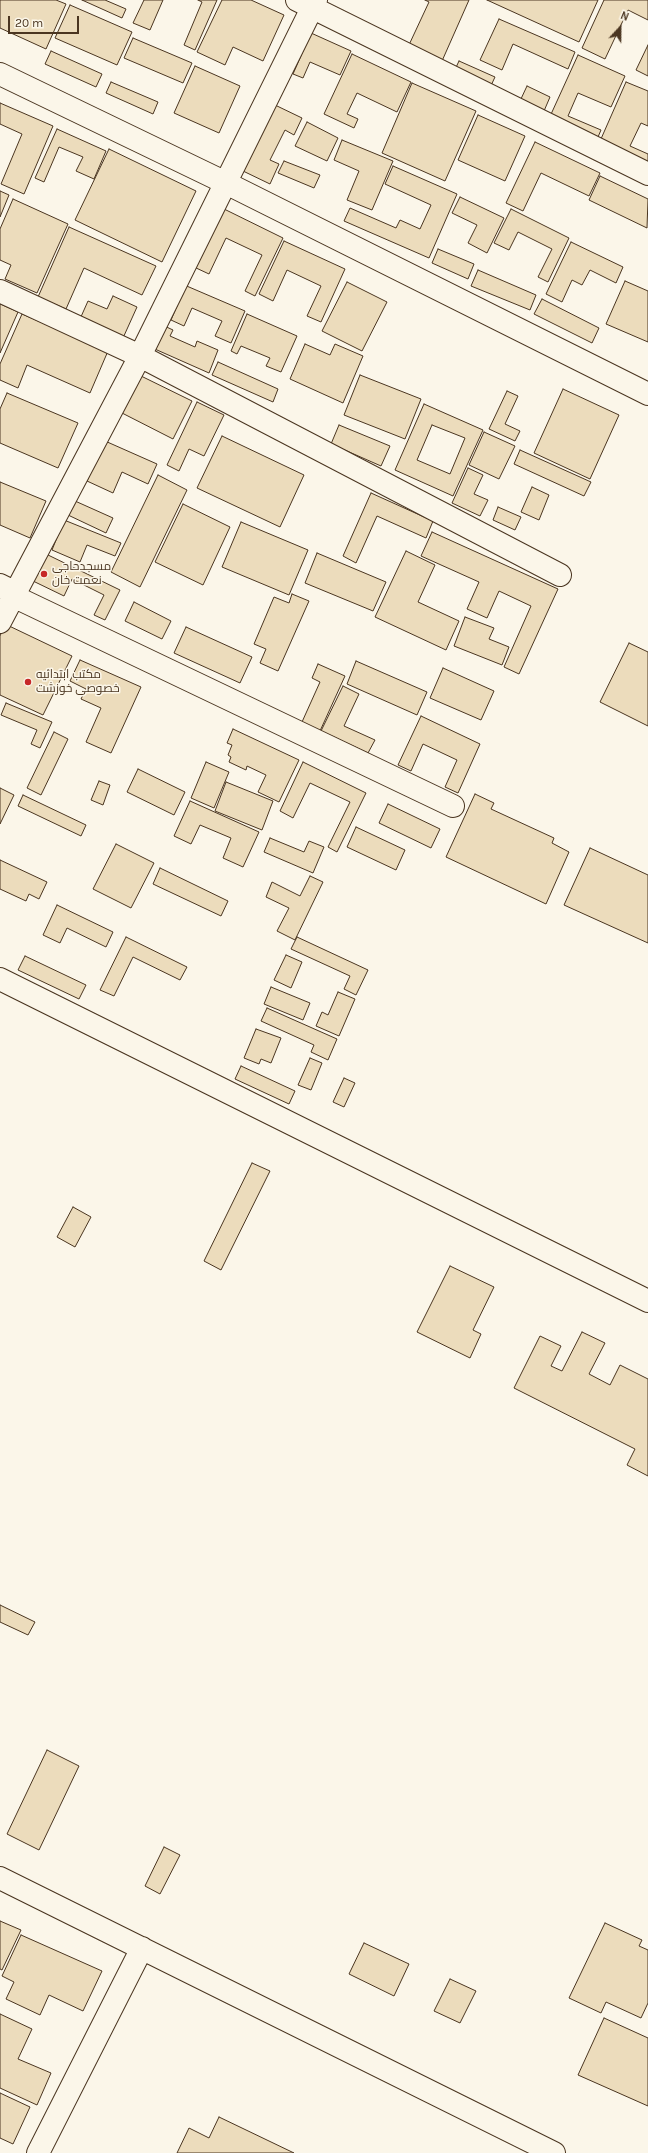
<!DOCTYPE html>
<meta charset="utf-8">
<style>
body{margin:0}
#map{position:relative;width:648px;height:2153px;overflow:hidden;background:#fbf6e9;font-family:Karla,sans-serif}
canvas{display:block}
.north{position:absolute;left:600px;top:8px;width:40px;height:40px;-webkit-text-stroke:3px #fbf6e9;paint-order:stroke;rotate:22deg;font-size:11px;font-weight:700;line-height:16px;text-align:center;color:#4a3520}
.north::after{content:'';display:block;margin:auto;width:14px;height:18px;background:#4a3520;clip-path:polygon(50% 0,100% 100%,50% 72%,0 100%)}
.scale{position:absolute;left:8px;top:16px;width:71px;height:18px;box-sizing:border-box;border:2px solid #4a3520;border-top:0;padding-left:5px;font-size:12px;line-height:14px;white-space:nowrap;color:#4a3520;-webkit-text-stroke:3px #fbf6e9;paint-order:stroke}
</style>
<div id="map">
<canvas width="648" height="2153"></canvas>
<div class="north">N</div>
<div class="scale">20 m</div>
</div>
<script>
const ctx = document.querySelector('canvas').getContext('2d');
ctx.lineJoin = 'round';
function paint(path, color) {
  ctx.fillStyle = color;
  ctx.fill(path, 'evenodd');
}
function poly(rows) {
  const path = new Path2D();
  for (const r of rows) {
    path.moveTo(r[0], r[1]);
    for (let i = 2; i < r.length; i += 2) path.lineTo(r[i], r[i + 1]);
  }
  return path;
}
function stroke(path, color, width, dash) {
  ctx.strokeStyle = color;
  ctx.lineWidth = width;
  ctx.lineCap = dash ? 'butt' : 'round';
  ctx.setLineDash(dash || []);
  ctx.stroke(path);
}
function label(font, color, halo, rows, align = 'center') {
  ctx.font = font + ' Karla,Cairo,sans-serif';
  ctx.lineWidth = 3;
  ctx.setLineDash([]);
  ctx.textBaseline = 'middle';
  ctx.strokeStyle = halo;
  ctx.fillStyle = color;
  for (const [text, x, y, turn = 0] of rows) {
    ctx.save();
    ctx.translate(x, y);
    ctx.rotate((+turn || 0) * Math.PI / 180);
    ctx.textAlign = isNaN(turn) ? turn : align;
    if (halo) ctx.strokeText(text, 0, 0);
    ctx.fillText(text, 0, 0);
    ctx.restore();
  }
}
const building = poly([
 [0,0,56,0,66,4,46,49,0,28,0,0],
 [82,0,105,0,126,9,122,18,82,0],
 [144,0,163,0,150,30,133,23,144,0],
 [198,0,217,0,195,50,184,45,202,2,198,0],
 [222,0,251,0,284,15,263,61,233,47,225,65,197,52,222,0],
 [425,0,469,0,442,61,408,47,429,2,425,0],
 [487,0,598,0,579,42,487,0],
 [604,0,648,0,648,20,628,10,605,59,582,48,604,0],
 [70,5,132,32,117,65,55,38,70,5],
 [499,19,575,52,568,69,513,44,502,70,480,60,499,19],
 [311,33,351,51,340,75,310,62,303,78,293,74,311,33],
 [133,38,192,63,183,83,124,58,133,38],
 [648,45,648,76,636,70,648,45],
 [51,51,102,74,96,87,45,64,51,51],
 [352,54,411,82,397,112,357,93,347,114,358,119,354,128,324,114,352,54],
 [578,55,625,76,611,107,578,93,568,116,601,130,595,144,547,123,578,55],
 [459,61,495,77,488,92,452,76,459,61],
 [195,66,240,86,219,133,174,113,195,66],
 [111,82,158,102,153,114,106,93,111,82],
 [626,82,648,91,648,126,641,123,630,146,648,154,648,166,597,148,626,82],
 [412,83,476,111,445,181,382,153,412,83],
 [527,86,550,97,544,111,520,101,527,86],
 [0,103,53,126,24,194,1,184,22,134,0,124,0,103],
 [275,105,302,118,294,135,285,130,270,160,279,164,270,184,243,171,275,105],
 [478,115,525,136,505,181,458,160,478,115],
 [307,122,338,138,327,161,295,146,307,122],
 [57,129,106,151,94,179,76,171,83,157,59,147,44,182,35,178,57,129],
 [342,140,393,161,372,210,347,200,359,171,334,160,342,140],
 [535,142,600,173,589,196,541,173,523,211,506,203,535,142],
 [109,149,196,191,162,262,75,220,109,149],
 [284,161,320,175,314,188,278,173,284,161],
 [393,166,457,194,429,258,344,221,350,208,396,228,400,220,420,229,431,205,385,184,393,166],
 [600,176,648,199,647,228,589,200,600,176],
 [0,191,9,195,0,217,0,191],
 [460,197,504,218,487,253,468,243,477,225,452,213,460,197],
 [13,199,68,224,37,293,5,279,11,265,0,260,0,229,13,199],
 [222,208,283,238,255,296,245,291,262,255,226,238,209,274,194,267,222,208],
 [511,209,569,238,548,282,538,277,552,249,518,232,509,250,494,243,511,209],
 [69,227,156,266,142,295,84,268,66,309,38,297,69,227],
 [284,241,345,269,321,322,307,316,321,286,287,270,273,301,259,294,284,241],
 [571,242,623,267,616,283,590,270,582,285,572,280,562,302,546,294,571,242],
 [438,249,474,264,468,279,432,263,438,249],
 [478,270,536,295,530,310,471,286,478,270],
 [625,281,648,291,648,342,606,324,625,281],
 [347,282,387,302,362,351,322,331,347,282],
 [182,284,245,311,231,343,215,336,222,321,192,308,184,326,171,320,177,306,173,304,182,284],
 [113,296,137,307,123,338,80,319,88,301,107,309,113,296],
 [542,299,599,328,592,343,534,314,542,299],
 [0,304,18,312,0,353,0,304],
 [22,314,108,351,90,393,27,365,18,388,0,380,0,364,22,314],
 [247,314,297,336,281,372,266,366,270,358,241,346,237,354,231,351,247,314],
 [158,323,173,330,170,336,195,347,197,341,218,350,209,373,148,346,158,323],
 [305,344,330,355,335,344,363,356,343,403,290,379,305,344],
 [218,362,278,389,273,402,212,375,218,362],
 [360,375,421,399,405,439,344,415,360,375],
 [141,376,192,401,173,439,122,413,141,376],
 [563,389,619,415,590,479,534,453,563,389],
 [507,391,518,396,505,424,520,431,515,441,489,429,507,391],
 [7,393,78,423,58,468,0,443,0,409,7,393],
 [197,402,224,415,204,456,189,449,179,471,167,465,197,402],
 [424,404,483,430,453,496,395,470,424,404],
 [432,425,465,438,450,474,417,460,432,425],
 [339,425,390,446,381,466,331,444,339,425],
 [484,432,515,446,499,479,469,465,484,432],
 [222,436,304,475,280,527,197,488,222,436],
 [105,441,157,464,148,484,122,472,113,493,87,481,105,441],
 [520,450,591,482,584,496,514,464,520,450],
 [468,468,483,475,474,494,488,500,480,516,452,503,468,468],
 [158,475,187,490,140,587,111,572,158,475],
 [0,482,46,501,30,538,0,525,0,482],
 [532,487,549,495,539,520,521,512,532,487],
 [371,493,433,521,426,538,377,516,356,563,343,556,371,493],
 [75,501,113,518,106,533,68,515,75,501],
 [183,504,230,527,203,585,155,562,183,504],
 [498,507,521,517,515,530,493,520,498,507],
 [64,520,121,543,115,556,87,545,80,562,52,550,64,520],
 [241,522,308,550,289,595,222,567,241,522],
 [432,532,558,589,519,674,504,667,531,606,499,591,487,618,467,609,479,582,421,556,432,532],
 [406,551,435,565,418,602,459,621,446,650,375,617,406,551],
 [317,553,386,582,373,611,305,583,317,553],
 [46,554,120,590,105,620,94,615,104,595,72,579,64,596,33,581,46,554],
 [292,594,309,601,278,671,260,663,266,649,254,644,274,597,289,603,292,594],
 [134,602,171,621,162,639,125,621,134,602],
 [465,617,494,628,489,639,509,647,502,665,454,646,465,617],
 [5,624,72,656,43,715,0,695,0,636,5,624],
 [186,627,252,657,240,683,174,653,186,627],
 [629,643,648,652,648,726,600,702,629,643],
 [80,660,141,687,111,753,86,742,101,708,81,699,86,689,70,681,80,660],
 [356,661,427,692,417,715,347,684,356,661],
 [318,664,345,676,320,731,302,722,320,682,312,678,318,664],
 [443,668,494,691,481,720,430,698,443,668],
 [343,686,359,694,344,726,375,740,368,753,321,731,343,686],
 [6,703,52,722,40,748,31,744,37,730,1,715,6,703],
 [421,716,480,744,458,793,445,787,457,760,423,744,411,771,398,765,421,716],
 [233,729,299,760,279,802,258,792,266,775,247,766,246,770,229,762,231,757,228,755,232,745,227,743,233,729],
 [54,732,68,739,41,795,27,788,54,732],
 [206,762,229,772,214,808,191,798,206,762],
 [303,762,366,793,337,852,328,847,350,802,310,783,293,818,280,811,303,762],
 [138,769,185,792,174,815,127,792,138,769],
 [99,781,110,785,103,805,91,800,99,781],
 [226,782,273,801,262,830,215,811,226,782],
 [0,788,14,795,0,824,0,788],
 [475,794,494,803,491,809,554,838,552,843,569,852,546,904,446,857,475,794],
 [23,795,86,825,81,836,18,806,23,795],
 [190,801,259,832,243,867,223,858,231,838,200,825,191,844,174,836,190,801],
 [388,804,440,829,431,848,379,823,388,804],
 [356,827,405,850,396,870,347,847,356,827],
 [270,838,304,852,309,841,324,847,313,873,264,852,270,838],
 [116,844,154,863,131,908,93,889,116,844],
 [590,848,648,875,648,943,564,905,590,848],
 [0,860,47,882,39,899,29,894,26,901,0,889,0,860],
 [160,868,228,901,221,916,153,884,160,868],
 [310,876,323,882,295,940,277,931,289,908,266,897,272,882,300,896,310,876],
 [57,905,113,932,106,947,67,928,60,943,43,935,57,905],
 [126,937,187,967,180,980,133,957,114,996,100,990,126,937],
 [297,937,368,970,356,995,344,989,350,976,291,949,297,937],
 [286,955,302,962,291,988,274,980,286,955],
 [25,956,86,985,79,999,18,970,25,956],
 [271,987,310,1003,303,1020,264,1004,271,987],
 [338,992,355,999,339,1036,316,1026,322,1012,328,1015,338,992],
 [267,1008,337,1039,328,1060,311,1052,314,1045,261,1021,267,1008],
 [256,1029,281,1038,271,1063,261,1059,259,1064,244,1058,256,1029],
 [310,1058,322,1063,311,1090,298,1085,310,1058],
 [241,1066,295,1091,289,1104,235,1079,241,1066],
 [344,1078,355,1083,344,1107,333,1102,344,1078],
 [252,1163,270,1171,221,1270,204,1261,252,1163],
 [73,1207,91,1217,75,1247,57,1237,73,1207],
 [450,1266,494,1287,473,1330,481,1334,470,1358,417,1332,450,1266],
 [582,1332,605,1343,589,1374,610,1385,620,1365,648,1379,648,1476,627,1465,635,1449,514,1388,540,1336,561,1346,551,1366,562,1371,582,1332],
 [0,1605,35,1622,28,1635,0,1622,0,1605],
 [47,1750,79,1766,39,1850,7,1834,47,1750],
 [164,1847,180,1855,160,1894,145,1886,164,1847],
 [0,1921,21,1930,2,1970,0,1969,0,1921],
 [605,1923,642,1940,639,1946,648,1950,648,2003,641,2018,606,2002,601,2013,569,1998,605,1923],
 [21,1935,102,1971,83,2011,49,1995,40,2015,6,1999,14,1982,2,1976,21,1935],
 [364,1943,409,1964,394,1996,349,1974,364,1943],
 [450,1979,476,1991,460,2023,434,2011,450,1979],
 [0,2014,32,2029,18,2059,51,2073,37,2105,0,2088,0,2014],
 [604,2018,648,2038,648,2106,578,2075,604,2018],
 [0,2093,30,2107,13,2144,0,2138,0,2093],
 [219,2117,294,2153,177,2153,189,2128,209,2138,219,2117]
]);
paint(building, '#ecdcbc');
stroke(building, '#4a3520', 1);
const minor = poly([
 [297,0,648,174],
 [0,74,226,183,648,394],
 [0,291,140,356,560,575],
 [0,585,6,588,13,596,453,806],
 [0,622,140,356,316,0],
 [0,979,648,1301],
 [0,1878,554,2153],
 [38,2153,142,1948]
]);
stroke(minor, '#4a3520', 24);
stroke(minor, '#fbf6e9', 22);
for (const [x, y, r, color] of [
 [44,574,4,"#c62828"],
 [28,682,4,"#c62828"]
]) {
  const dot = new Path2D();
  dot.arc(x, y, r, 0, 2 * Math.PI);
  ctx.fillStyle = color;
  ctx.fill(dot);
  stroke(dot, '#fbf6e9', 1.5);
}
label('12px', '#4a3520', '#fbf6e9', [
 ["مسجدحاجی",52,567],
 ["نعمت خان",52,581],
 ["مکتب ابتدائیه",36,675],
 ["خصوصی خوزشت",36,689]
], 'left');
</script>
